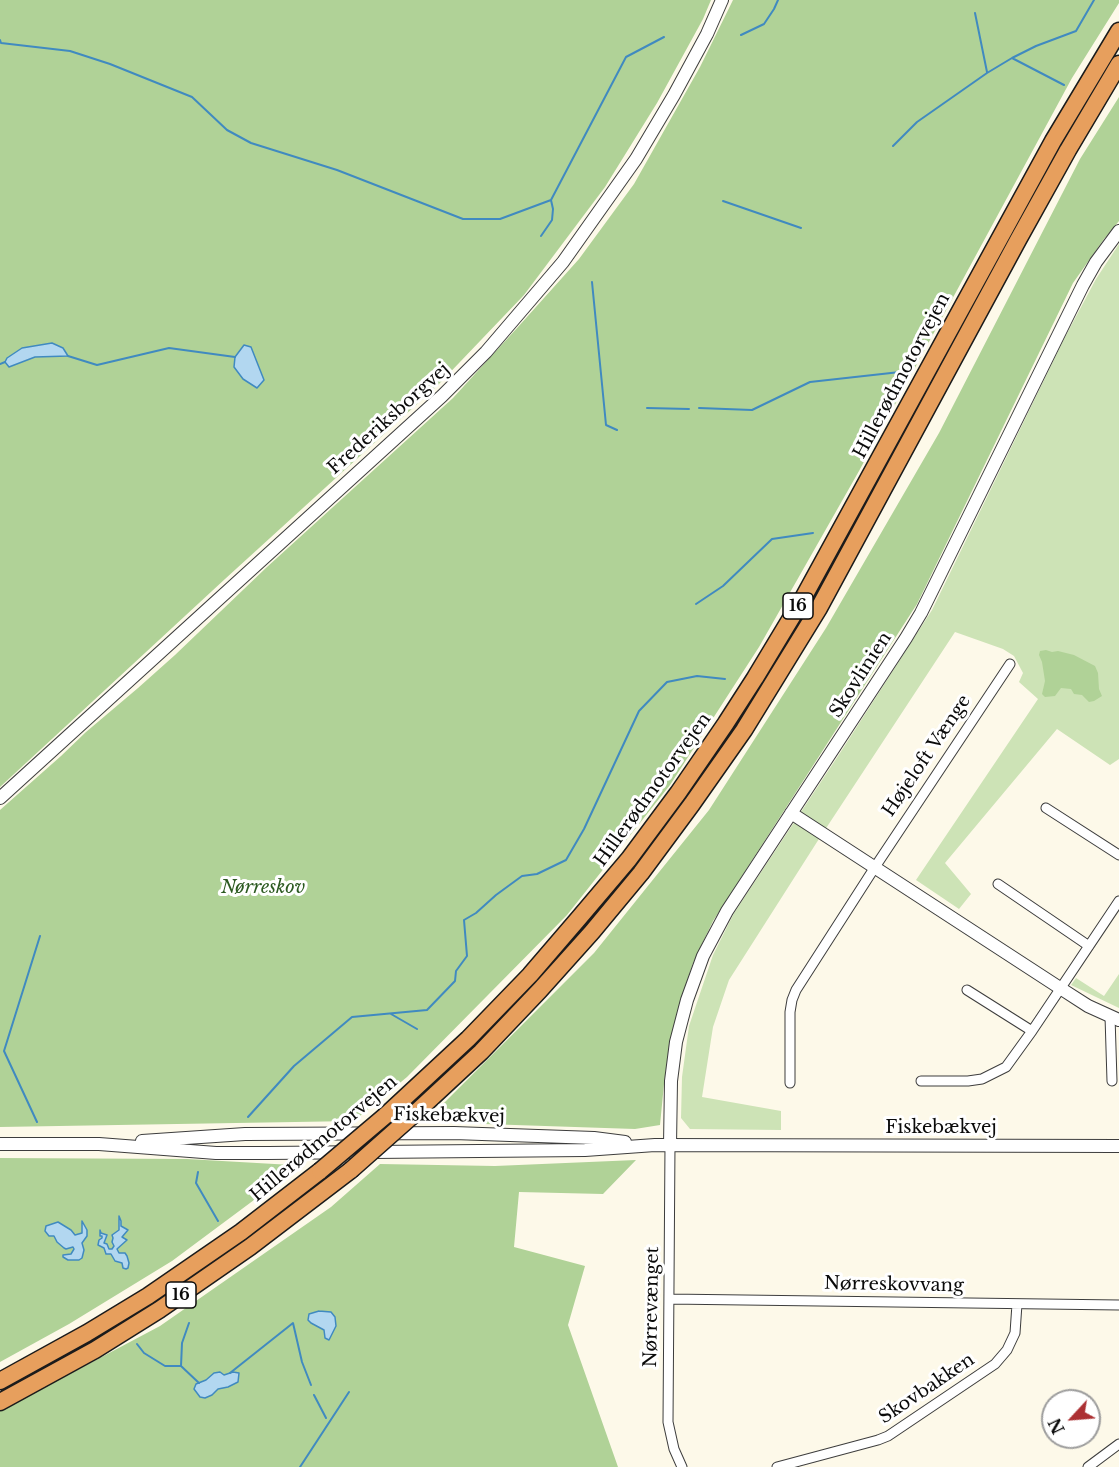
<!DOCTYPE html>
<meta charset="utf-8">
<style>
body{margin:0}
#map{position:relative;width:1119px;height:1467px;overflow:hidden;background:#fdf9e9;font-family:"Libre Baskerville",serif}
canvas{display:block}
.north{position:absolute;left:1041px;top:1389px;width:60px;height:60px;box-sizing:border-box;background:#fff;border:2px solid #9d9d9d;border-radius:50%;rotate:244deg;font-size:16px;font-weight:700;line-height:24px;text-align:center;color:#0a0a0a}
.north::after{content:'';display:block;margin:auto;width:21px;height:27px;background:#ac3033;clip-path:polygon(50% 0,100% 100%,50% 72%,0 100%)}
</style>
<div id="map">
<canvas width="1119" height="1467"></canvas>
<div class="north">N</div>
</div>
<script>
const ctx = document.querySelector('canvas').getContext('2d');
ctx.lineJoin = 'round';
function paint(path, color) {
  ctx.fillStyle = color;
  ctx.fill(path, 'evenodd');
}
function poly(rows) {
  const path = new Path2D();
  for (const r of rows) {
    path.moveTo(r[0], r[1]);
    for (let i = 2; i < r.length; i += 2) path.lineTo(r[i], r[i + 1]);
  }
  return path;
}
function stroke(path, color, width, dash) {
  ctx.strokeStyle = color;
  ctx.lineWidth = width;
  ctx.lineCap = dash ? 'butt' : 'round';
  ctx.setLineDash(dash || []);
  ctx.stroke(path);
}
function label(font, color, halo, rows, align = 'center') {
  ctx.font = font + ' "Libre Baskerville",serif';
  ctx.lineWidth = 6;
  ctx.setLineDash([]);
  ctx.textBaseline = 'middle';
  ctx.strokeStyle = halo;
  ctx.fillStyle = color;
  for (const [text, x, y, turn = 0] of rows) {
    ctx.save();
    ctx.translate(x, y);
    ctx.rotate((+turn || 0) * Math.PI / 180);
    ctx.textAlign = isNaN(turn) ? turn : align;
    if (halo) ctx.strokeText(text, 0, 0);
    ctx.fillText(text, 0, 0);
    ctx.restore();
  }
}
paint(poly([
 [1119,244,1119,759,1110,765,1057,729,945,863,971,894,959,909,916,880,1038,699,1019,682,1023,673,1014,656,1003,649,955,632,817,842,729,980,713,1027,702,1097,781,1111,781,1130,690,1129,681,1118,682,1077,689,1026,713,955,734,913,840,753,932,610,1064,339,1096,279],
 [1119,974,1119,1008,1071,985,1076,978,1104,996]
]), '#cde3b6');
paint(poly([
 [0,0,711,0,703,19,657,103,605,187,524,295,438,385,225,579,0,787],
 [733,0,1119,0,1119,3,1072,78,859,471,759,647,670,785,567,915,407,1077,354,1121,0,1127,0,810,61,756,86,732,138,688,175,655,267,567,453,398,518,327,579,259,634,184,700,67],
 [1119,97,1119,221,1104,239,1073,283,917,604,713,921,693,963,681,999,669,1046,664,1084,660,1125,635,1129,425,1122,594,953,709,810,826,628,939,433,1080,159],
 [1046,650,1052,652,1058,651,1074,655,1095,666,1098,673,1099,689,1102,696,1094,701,1089,702,1082,695,1074,694,1071,689,1061,688,1055,696,1045,697,1042,694,1045,681,1042,662,1039,655,1040,651],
 [0,1158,187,1159,292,1165,293,1171,172,1261,69,1324,0,1362],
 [636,1160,603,1194,519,1192,514,1247,585,1266,568,1325,618,1467,0,1467,0,1411,160,1326,331,1207,380,1164,495,1166]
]), '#b0d297');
const water = poly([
 [52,343,63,348,68,356,35,357,9,367,5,362,7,358,22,348,52,343],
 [244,345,251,347,264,380,257,388,243,379,234,367,235,357,244,345],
 [119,1216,121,1221,121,1226,128,1230,122,1237,127,1240,117,1249,119,1253,125,1253,127,1256,129,1263,128,1268,126,1269,123,1268,122,1263,115,1261,111,1254,106,1254,104,1248,98,1245,99,1240,102,1238,102,1236,100,1236,100,1230,101,1233,107,1235,104,1243,107,1244,109,1249,112,1249,114,1246,112,1242,113,1238,112,1235,119,1230,119,1216],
 [82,1221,87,1230,87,1236,82,1243,84,1250,82,1258,79,1260,68,1260,63,1257,63,1255,71,1254,74,1249,73,1247,66,1249,64,1248,57,1242,54,1236,49,1236,45,1231,46,1226,58,1222,71,1230,75,1235,82,1233,82,1221],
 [319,1311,331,1312,335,1317,336,1326,329,1340,325,1338,324,1330,311,1323,308,1320,309,1314,319,1311],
 [220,1372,224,1375,233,1372,239,1373,238,1382,228,1387,218,1389,212,1395,205,1398,200,1397,194,1389,196,1384,206,1380,214,1373,220,1372]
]);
paint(water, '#b2d7f0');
stroke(water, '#408ac0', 1.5);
stroke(poly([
 [975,13,987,72],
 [741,35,764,24,774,9,778,0],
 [0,40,1,43,70,51,110,64,192,97,227,130,251,143,337,170,463,219,500,219,551,200,553,209,552,220,541,236],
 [1012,58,1064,85],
 [893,146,917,122,987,73,1012,58,1036,46,1076,31,1094,0],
 [551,200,626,57,664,37],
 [723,201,801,228],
 [592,282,606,425,617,430],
 [68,356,97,365,169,348,235,357],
 [0,364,5,362],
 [647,408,689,409],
 [699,408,752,410,810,382,900,372],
 [696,604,723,586,772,539,813,533],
 [391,1014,417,1029],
 [248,1117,294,1066,352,1017,427,1010,455,981,456,971,467,956,464,920,476,913,496,895,522,876,537,874,566,860,584,829,639,711,667,682,697,676,725,679],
 [37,1122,4,1051,40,936],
 [198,1172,196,1183,218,1221],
 [189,1323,182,1343,181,1366,199,1383],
 [137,1344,144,1353,165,1366,181,1366],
 [230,1373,293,1323,302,1362,311,1385],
 [314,1395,326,1418],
 [300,1467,349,1392]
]), '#408ac0', 2);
const minor = poly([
 [1046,808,1119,855],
 [998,884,1089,946],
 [967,990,1032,1031],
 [1110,1016,1112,1081],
 [921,1081,968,1081,982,1079,1006,1067,1032,1031,1119,901],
 [790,1083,790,1012,792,1000,796,990,875,867,1010,664],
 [670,1145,668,1422,674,1449,682,1467],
 [669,1299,1119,1305],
 [777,1467,878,1440,888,1436,995,1364,1007,1350,1015,1333,1017,1304],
 [1088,1467,1119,1444]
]);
const tertiary = poly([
 [0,798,442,396,486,352,563,262,636,159,674,95,707,34,722,0],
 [791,813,1060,988,1088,1006,1119,1020],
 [142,1141,245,1134,454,1133,594,1138,625,1142],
 [0,1144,99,1144,216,1153,268,1153,585,1150,655,1145,1119,1146],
 [670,1145,671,1081,676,1042,687,1000,703,956,727,911,906,638,921,613,1083,285,1096,262,1119,231]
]);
const motorway = poly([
 [385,1116,468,1039,530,975,579,918,629,859,678,793,726,723,755,678,802,600,1053,141,1119,31],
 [412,1116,481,1052,540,990,592,932,641,873,692,804,744,730,819,608,1018,240,1068,150,1119,64],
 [0,1381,87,1333,148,1296,241,1232,320,1171],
 [0,1402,95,1350,159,1310,250,1247,351,1170]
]);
stroke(minor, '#3d3d3d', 11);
stroke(tertiary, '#3d3d3d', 14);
stroke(motorway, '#1b1b1b', 19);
stroke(minor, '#fff', 9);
stroke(tertiary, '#fff', 12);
stroke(motorway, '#e79f5d', 16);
const motorwayBridge = poly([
 [351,1170,412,1116],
 [320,1171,385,1116]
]);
stroke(motorwayBridge, '#1b1b1b', 19, []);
stroke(motorwayBridge, '#e79f5d', 16);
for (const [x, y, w] of [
 [798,606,30],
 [181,1295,30]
]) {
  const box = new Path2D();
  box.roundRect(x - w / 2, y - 13, w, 26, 4.5);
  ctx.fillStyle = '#fff';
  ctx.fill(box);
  stroke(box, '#0a0a0a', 1.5);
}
label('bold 16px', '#0a0a0a', null, [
 ["16",798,606],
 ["16",181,1295]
]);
label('18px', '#0a0a0a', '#fff', [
 ["Hillerødmotorvejen",902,376,-62],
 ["Frederiksborgvej",389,419,-42],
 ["Skovlinien",861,675,-57],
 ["Højeloft Vænge",927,756,-56],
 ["Hillerødmotorvejen",653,790,-54],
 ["Fiskebækvej",449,1116,1],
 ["Fiskebækvej",941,1128],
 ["Hillerødmotorvejen",324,1139,-40],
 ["Nørreskovvang",894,1285,1],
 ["Nørrevænget",652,1307,-89],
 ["Skovbakken",927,1389,-34]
]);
label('italic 18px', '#2c5a21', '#fff', [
 ["Nørreskov",263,888]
]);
</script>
